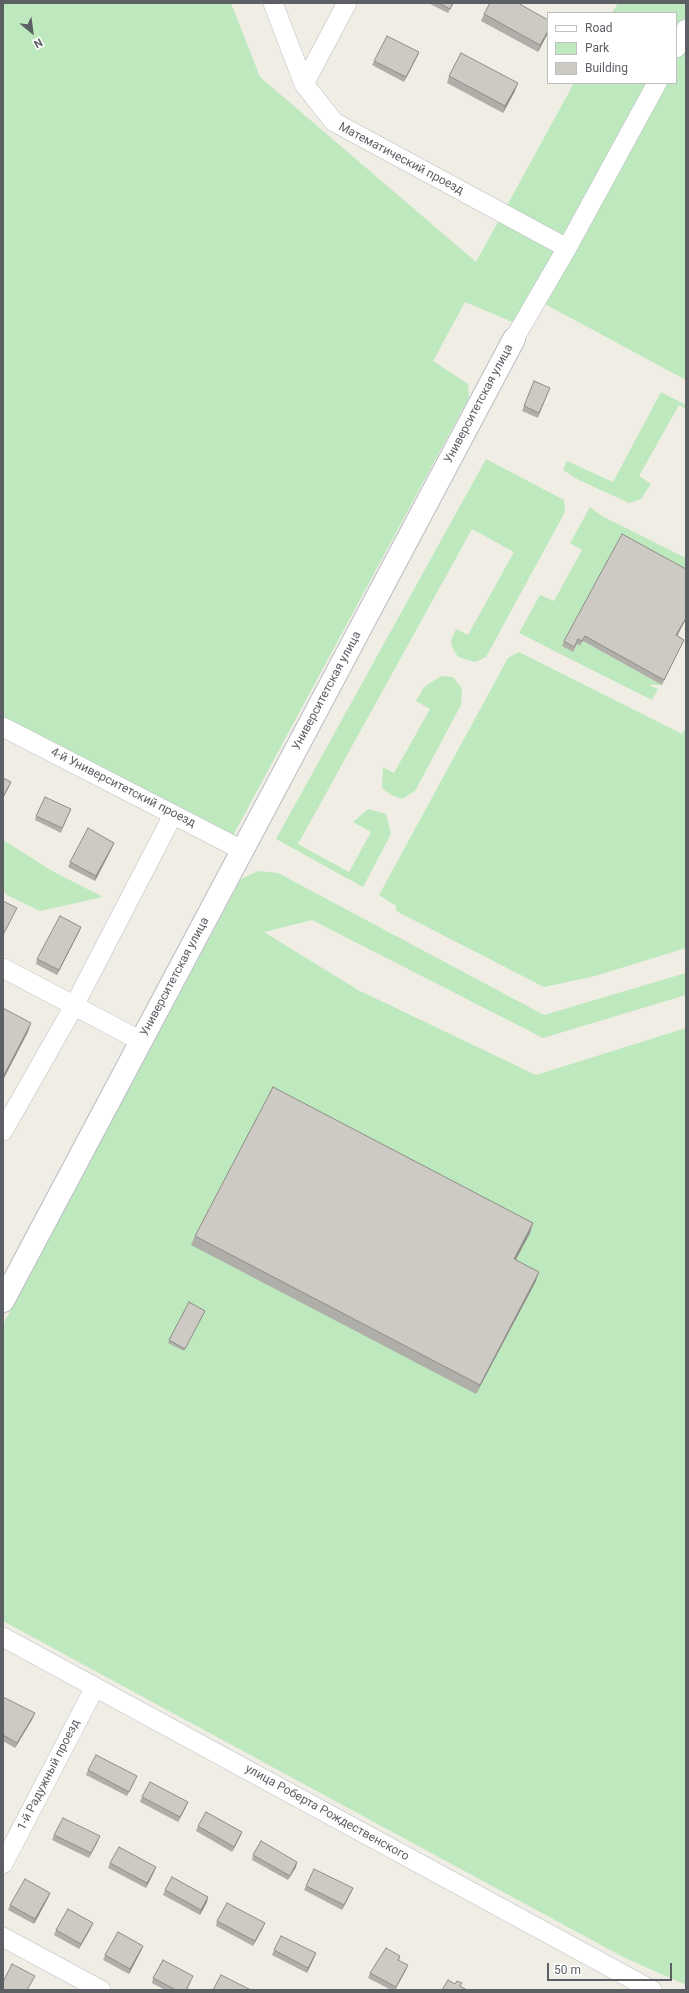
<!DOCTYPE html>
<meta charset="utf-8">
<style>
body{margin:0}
#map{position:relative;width:689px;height:1993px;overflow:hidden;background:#efede4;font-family:Roboto,sans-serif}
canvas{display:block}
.frame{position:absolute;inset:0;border:4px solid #5c6065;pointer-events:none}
.legend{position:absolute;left:547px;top:12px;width:130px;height:72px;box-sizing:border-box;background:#fff;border:1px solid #bebfc1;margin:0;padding:5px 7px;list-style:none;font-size:12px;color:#5c6065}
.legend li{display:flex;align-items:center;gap:8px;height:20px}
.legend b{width:20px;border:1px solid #bebfc1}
.north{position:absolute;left:12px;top:12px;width:40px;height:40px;-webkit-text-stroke:3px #fff;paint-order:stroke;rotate:151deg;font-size:11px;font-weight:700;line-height:16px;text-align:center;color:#5c6065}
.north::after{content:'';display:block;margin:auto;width:14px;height:18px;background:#5c6065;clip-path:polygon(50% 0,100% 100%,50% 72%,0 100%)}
.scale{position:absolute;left:547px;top:1963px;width:125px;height:18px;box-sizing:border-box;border:2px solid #5c6065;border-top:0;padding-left:5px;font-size:12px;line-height:14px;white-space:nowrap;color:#5c6065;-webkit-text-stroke:3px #fff;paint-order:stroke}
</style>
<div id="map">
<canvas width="689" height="1993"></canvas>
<div class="frame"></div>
<ul class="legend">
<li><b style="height:5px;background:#fff"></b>Road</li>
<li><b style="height:11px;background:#bee9bf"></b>Park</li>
<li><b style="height:11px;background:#cccac3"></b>Building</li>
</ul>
<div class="north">N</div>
<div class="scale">50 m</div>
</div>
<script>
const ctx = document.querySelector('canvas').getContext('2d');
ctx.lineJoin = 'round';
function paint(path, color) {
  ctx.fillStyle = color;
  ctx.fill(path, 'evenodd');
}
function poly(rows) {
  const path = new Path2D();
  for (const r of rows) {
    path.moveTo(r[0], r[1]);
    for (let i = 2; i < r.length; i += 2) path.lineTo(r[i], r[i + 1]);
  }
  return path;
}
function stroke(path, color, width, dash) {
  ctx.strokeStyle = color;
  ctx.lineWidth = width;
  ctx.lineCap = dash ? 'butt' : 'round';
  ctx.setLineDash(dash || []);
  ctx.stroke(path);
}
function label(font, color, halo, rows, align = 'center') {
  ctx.font = font + ' Roboto,sans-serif';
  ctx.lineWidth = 3.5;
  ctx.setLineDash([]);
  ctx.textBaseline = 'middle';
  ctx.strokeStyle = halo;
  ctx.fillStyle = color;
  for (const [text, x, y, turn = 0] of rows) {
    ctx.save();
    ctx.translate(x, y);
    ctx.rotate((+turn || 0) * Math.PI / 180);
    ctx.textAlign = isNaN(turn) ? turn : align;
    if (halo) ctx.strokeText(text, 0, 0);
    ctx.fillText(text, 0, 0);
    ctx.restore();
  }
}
paint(poly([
 [3,3,231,3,260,77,476,262,574,83,676,83,676,13,612,13,618,3,686,3,686,380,543,303,517,324,465,302,433,361,468,384,469,397,229,843,3,727],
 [661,392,686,405,686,409,679,405,639,476,651,484,641,499,629,503,579,480,563,470,567,461,613,482],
 [486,459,564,500,565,512,486,657,475,662,458,657,452,647,451,641,456,629,468,635,514,552,472,529,298,844,349,872,371,832,353,822,368,809,386,814,391,834,363,887,276,839],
 [590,507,602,516,686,558,686,575,562,646,573,651,577,644,580,646,583,641,662,685,649,685,658,689,652,700,519,633,540,595,554,601,582,550,570,543],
 [519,652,682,734,686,727,686,948,595,976,544,987,396,911,396,906,379,895,508,658],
 [441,676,453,677,462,689,461,705,415,791,402,799,391,795,382,788,383,767,394,773,430,709,416,701,424,687],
 [3,840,54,872,103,897,40,911,7,895,3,890],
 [258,871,278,873,544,1015,686,973,686,995,543,1038,312,920,264,932,358,990,536,1075,686,1028,686,1985,625,1958,3,1621,3,1325,241,879]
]), '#bee9bf');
const street = poly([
 [273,3,304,84,334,122,567,248],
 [676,48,686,29],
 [304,84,347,3],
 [514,339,567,248,657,83],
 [3,727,242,850],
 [3,968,141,1041],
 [3,1131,74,1006,173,815],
 [3,1637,652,1990],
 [3,1864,95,1687],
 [3,1937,101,1990]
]);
const secondary = poly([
 [3,1301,514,339]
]);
stroke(street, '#b9bcc1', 20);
stroke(secondary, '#b9bdc3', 24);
stroke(street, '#fff', 19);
stroke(secondary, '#fff', 22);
paint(poly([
 [428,3,454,3,448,13],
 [484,14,548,20,548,33,538,52,481,21],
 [419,52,417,57,404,82,372,65,374,61],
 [449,76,515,91,503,113,447,83],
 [534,381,550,388,538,418,522,411],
 [686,569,686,619,677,635,684,640,682,644,662,685,583,641,580,646,577,644,573,652,562,646,564,641],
 [71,809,61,833,35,820,36,816],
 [112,848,95,881,68,867,70,862],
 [81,927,79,932,57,975,36,964,37,959],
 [530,1233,516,1260,536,1281,476,1394,191,1245,195,1236],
 [205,1311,184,1351,168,1343,169,1340],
 [3,1697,33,1718,15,1748,3,1741],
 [88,1770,135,1781,127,1796,86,1775],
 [142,1797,186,1807,178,1822,140,1802],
 [198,1826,242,1832,240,1837,232,1852,196,1831],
 [54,1835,98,1841,89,1858,52,1840],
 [253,1855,296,1867,288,1880,252,1860],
 [110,1863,156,1867,154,1872,146,1888,108,1868],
 [306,1886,353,1888,342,1910,304,1890],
 [165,1890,207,1902,200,1915,163,1895],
 [50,1893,48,1898,34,1924,8,1910,10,1905],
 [217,1921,263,1928,253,1946,216,1926],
 [91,1928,79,1949,54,1935,56,1930],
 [143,1946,141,1951,129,1974,103,1960,105,1955],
 [274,1950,314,1958,307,1973,272,1955],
 [400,1956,399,1961,406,1970,395,1990,391,1990,368,1978,370,1973],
 [153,1978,191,1981,187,1990,165,1990,152,1983]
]), '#afaea8');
paint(poly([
 [548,31,548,33,538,52,540,45],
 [419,52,417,57,404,82,406,77],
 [518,83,515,91,503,113,505,106],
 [686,618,686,619,675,640,676,635],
 [11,782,9,787,3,798,3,797],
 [114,843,112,848,95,881,96,876],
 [81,927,79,932,57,975,59,970],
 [31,1023,28,1032,3,1080,3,1077],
 [533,1223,530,1233,511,1268,514,1259],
 [539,1272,536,1281,476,1394,480,1385],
 [35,1713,33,1718,15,1748,17,1743],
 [188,1802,186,1807,178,1822,180,1817],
 [242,1832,240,1837,232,1852,234,1847],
 [100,1836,98,1841,89,1858,91,1853],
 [297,1862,296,1867,288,1880],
 [156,1867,154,1872,146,1888,147,1883],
 [353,1888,351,1893,342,1910,344,1905],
 [50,1893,48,1898,34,1924,35,1919],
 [208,1897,207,1902,200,1915,201,1910],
 [93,1923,91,1928,79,1949,81,1944],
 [265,1923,263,1928,253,1946,255,1941],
 [143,1946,141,1951,129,1974,130,1969],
 [316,1953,314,1958,307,1973,308,1968],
 [408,1965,406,1970,395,1990,396,1987]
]), '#8f8d88');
const building = poly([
 [439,3,453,3,450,9,439,3],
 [490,3,518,3,548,20,548,31,540,45,484,14,490,3],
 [387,36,419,52,406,77,374,61,387,36],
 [461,53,518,83,505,106,449,76,461,53],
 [534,381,550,388,539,413,524,406,534,381],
 [622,534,686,569,686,618,676,635,684,640,664,680,585,636,582,641,578,639,574,647,564,641,622,534],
 [3,778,11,782,3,797,3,778],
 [45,797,71,809,62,828,36,816,45,797],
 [88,828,114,843,96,876,70,862,88,828],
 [3,901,17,908,3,935,3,901],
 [60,916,81,927,59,970,37,959,60,916],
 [3,1008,31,1023,3,1077,3,1008],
 [273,1087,533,1223,514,1259,539,1272,480,1385,195,1236,273,1087],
 [189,1302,205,1311,185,1349,169,1340,189,1302],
 [3,1697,35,1713,17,1743,3,1735,3,1697],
 [96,1755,137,1776,129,1792,88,1770,96,1755],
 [150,1782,188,1802,180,1817,142,1797,150,1782],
 [206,1812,242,1832,234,1847,198,1826,206,1812],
 [63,1818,100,1836,91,1853,54,1835,63,1818],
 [261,1841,297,1862,290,1876,253,1855,261,1841],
 [119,1847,156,1867,147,1883,110,1863,119,1847],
 [314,1869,353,1888,344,1905,306,1886,314,1869],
 [172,1877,208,1897,201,1910,165,1890,172,1877],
 [25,1879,50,1893,35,1919,10,1905,25,1879],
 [227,1903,265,1923,255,1941,217,1921,227,1903],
 [68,1909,93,1923,81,1944,56,1930,68,1909],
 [118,1932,143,1946,130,1969,105,1955,118,1932],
 [281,1936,316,1953,308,1968,274,1950,281,1936],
 [386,1948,400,1956,398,1960,408,1965,396,1987,370,1973,386,1948],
 [163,1960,193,1976,186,1990,176,1990,153,1978,163,1960],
 [12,1964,35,1976,27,1990,3,1990,3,1982,12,1964],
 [221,1975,251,1990,213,1990,221,1975],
 [448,1980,455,1984,457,1981,462,1983,460,1986,467,1990,442,1990,448,1980]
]);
paint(building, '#cccac3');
stroke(building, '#8f8d88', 1);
label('12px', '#5c6065', '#fff', [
 ["Математический проезд",401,159,28],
 ["Университетская улица",479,404,-62],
 ["Университетская улица",327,691,-62],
 ["4-й Университетский проезд",123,788,27],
 ["Университетская улица",175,977,-62],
 ["1-й Радужный проезд",49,1775,-63],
 ["улица Роберта Рождественского",327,1813,29]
]);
</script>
